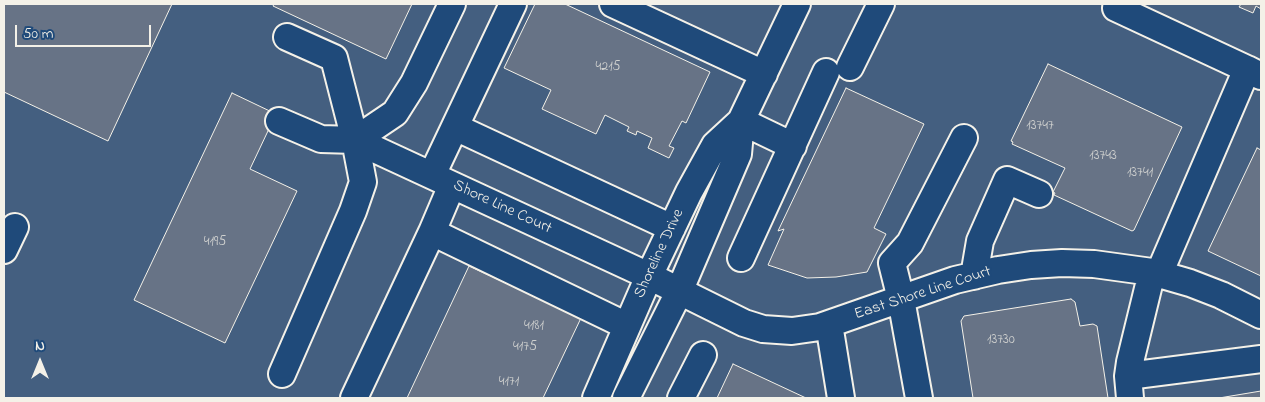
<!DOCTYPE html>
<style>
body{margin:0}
#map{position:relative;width:1265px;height:402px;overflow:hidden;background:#35567e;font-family:"Indie Flower",sans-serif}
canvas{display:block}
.frame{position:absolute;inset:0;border:5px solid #f4f1e8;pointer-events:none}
.north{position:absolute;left:15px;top:337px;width:50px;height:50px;-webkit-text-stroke:4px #1f4a7a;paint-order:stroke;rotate:0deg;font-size:14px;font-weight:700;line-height:20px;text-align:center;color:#f4f1e8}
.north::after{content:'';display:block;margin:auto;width:18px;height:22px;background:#f4f1e8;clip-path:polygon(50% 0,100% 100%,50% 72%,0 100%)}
.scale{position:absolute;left:15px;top:25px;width:136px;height:22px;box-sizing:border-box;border:2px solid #f4f1e8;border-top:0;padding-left:6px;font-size:15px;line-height:18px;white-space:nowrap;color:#f4f1e8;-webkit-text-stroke:4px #1f4a7a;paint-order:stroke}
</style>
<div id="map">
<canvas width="1265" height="402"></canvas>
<div class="frame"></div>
<div class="north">N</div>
<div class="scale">50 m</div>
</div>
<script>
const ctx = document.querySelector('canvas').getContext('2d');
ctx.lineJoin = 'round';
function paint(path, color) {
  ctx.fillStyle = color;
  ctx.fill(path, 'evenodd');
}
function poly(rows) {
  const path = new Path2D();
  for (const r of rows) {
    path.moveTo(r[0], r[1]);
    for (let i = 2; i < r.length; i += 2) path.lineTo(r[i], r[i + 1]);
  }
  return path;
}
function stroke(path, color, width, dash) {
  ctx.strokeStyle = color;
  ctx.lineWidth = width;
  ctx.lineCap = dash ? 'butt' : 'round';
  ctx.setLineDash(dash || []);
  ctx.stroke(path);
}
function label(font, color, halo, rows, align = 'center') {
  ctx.font = font + ' "Indie Flower",sans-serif';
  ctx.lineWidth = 4;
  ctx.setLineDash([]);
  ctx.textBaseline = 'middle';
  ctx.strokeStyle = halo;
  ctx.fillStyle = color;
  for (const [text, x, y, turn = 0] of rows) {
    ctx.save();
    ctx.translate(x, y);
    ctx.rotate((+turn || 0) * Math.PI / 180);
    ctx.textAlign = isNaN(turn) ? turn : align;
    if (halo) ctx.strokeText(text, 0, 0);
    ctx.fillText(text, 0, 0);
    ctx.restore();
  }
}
paint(poly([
 [4,4,1261,4,1261,398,4,398]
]), '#445f80');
const building = poly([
 [4,4,172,4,108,141,4,92,4,4],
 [274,4,412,4,386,59,273,6,274,4],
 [535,4,565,4,710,72,686,123,682,121,669,146,674,148,669,158,648,148,652,138,637,131,636,135,627,131,629,127,605,115,596,134,542,109,551,90,504,68,535,4],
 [1241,4,1261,4,1261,9,1256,6,1253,13,1239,7,1241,4],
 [1048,64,1182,127,1134,230,1132,231,1054,195,1055,193,1053,192,1065,168,1012,144,1013,142,1011,141,1048,64],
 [846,88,924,124,874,228,886,234,867,272,836,277,807,278,768,265,784,229,778,231,846,88],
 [232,93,276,114,250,169,297,191,225,343,134,300,232,93],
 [1257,148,1261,150,1261,276,1208,251,1257,148],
 [469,266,581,318,543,398,407,398,469,266],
 [1071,299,1075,302,1080,326,1093,324,1097,326,1108,398,973,398,961,321,964,316,1071,299],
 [733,364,806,398,717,398,733,364],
 [1261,391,1261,398,1219,398,1261,391]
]);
paint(building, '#677386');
stroke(building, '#f4f1e8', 1);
const minor = poly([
 [613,4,764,74],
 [1116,8,1247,69],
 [850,67,881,4],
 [279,121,321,139,355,140,395,113,414,83,452,4],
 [741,121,793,146],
 [455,127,672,228],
 [355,140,649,276,744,323,763,329,792,331,820,327,955,280,998,270,1031,265,1062,263,1094,264,1152,272,1190,283,1221,295,1261,315],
 [432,175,513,4],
 [432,232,452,185],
 [4,250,15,227],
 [741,258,826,72],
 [1159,274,1247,69,1261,76],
 [974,276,980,241,1007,180,1039,194],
 [829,324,841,398],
 [282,374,353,211,363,182,355,140,334,58,287,37],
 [1128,376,1261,359],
 [354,398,432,232,627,326],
 [596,398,649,276,689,192,715,145,741,121],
 [626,398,679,292,738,154,741,121,797,4],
 [681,398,703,355],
 [919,398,901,299,892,263,910,243,964,138],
 [1130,398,1128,376,1130,362,1152,272]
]);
stroke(minor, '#f4f1e8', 30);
stroke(minor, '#1f4a7a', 26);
label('14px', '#d1d2d0', null, [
 ["4215",608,68],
 ["13747",1040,127],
 ["13743",1103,157],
 ["13741",1140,174],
 ["4195",215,243],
 ["4181",534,327],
 ["13730",1001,341],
 ["4175",525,348],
 ["4171",509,383]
]);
label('16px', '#f4f1e8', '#1f4a7a', [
 ["Shore Line Court",502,208,25],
 ["Shoreline Drive",660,254,-65],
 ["East Shore Line Court",923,294,-18]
]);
</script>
